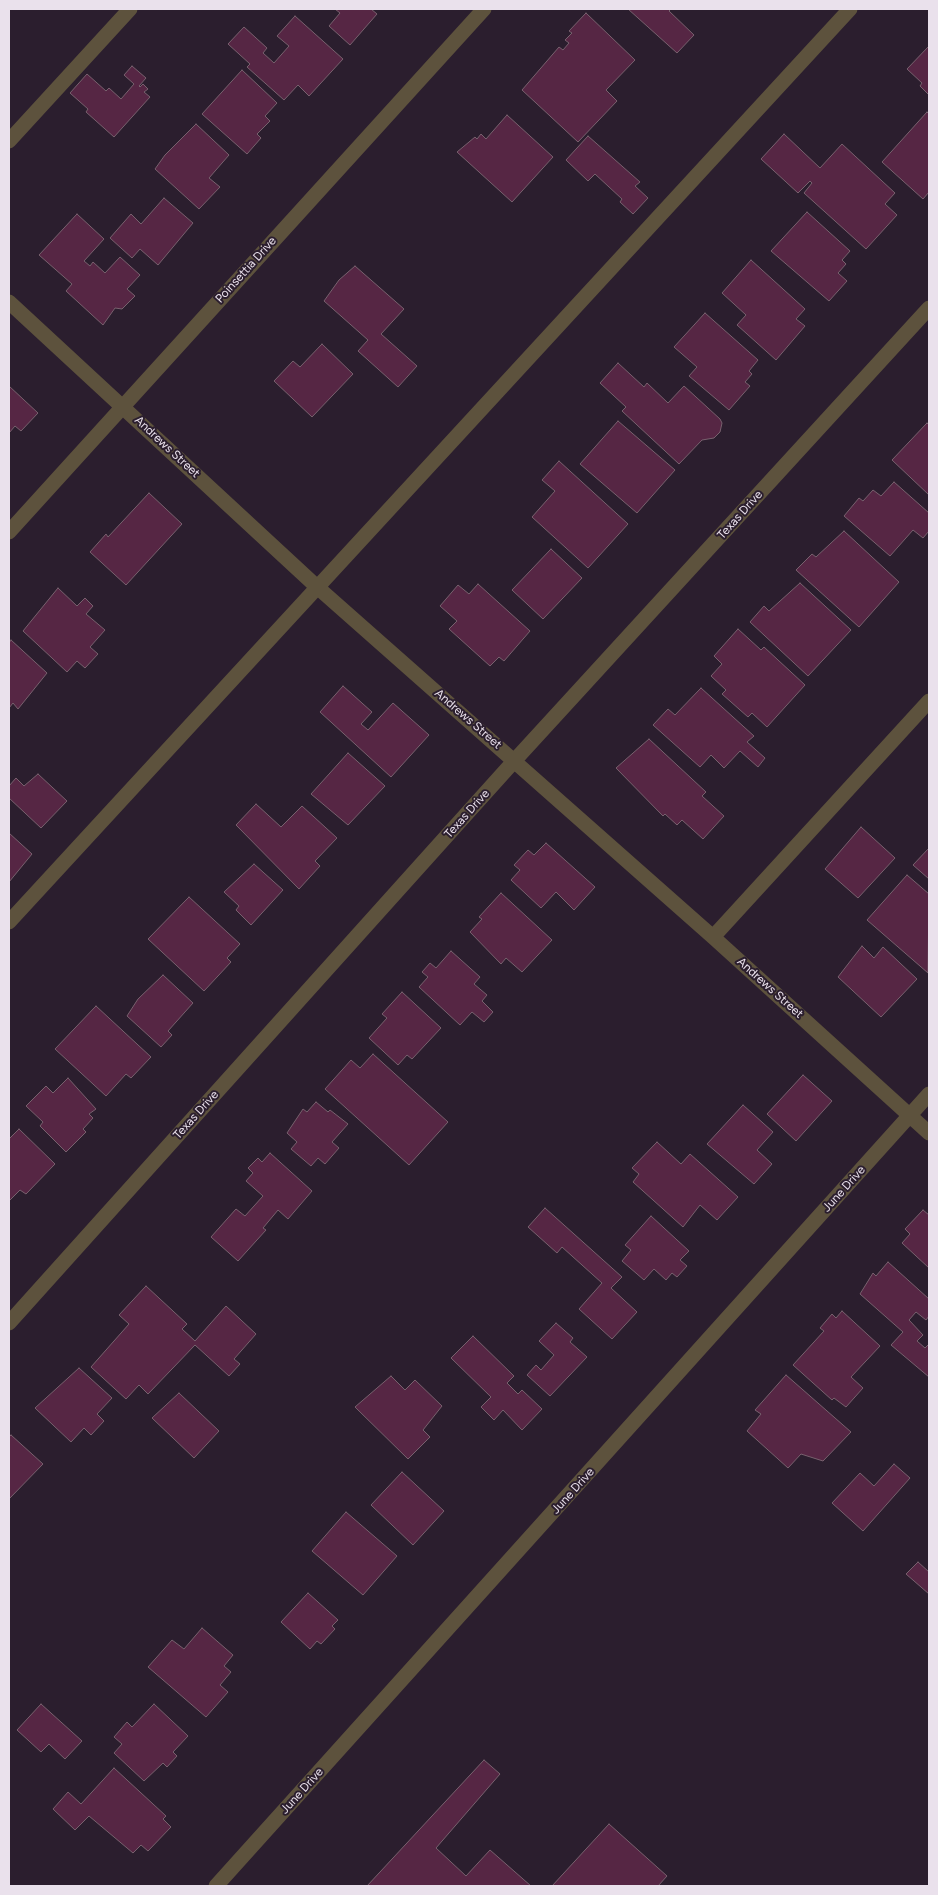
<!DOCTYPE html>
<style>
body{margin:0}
#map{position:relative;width:938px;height:1895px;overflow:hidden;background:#2b1e2e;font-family:Figtree,sans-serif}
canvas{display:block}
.frame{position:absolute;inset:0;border:10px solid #eae1ec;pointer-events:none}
</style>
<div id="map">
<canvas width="938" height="1895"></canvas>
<div class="frame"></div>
</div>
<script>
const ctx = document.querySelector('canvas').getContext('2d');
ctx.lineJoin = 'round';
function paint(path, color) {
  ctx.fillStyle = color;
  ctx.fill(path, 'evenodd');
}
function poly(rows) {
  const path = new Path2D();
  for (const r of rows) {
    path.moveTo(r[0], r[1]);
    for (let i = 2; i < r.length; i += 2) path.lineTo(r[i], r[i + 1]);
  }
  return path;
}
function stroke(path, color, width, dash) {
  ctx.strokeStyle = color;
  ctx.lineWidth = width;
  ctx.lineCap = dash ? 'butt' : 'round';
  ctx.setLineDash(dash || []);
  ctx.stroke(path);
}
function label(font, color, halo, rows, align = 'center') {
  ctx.font = font + ' Figtree,sans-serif';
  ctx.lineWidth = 4;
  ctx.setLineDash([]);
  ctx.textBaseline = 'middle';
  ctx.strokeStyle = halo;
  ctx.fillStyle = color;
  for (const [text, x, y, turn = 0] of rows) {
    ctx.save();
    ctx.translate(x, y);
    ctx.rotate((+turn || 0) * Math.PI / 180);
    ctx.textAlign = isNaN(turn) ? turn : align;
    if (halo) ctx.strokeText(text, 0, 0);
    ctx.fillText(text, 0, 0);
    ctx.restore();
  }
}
const building = poly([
 [335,9,371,9,377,14,350,45,329,26,340,13,335,9],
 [628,9,671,9,669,11,694,35,677,53,628,9],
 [586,13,635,60,606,90,617,101,578,142,522,90,559,47,563,50,569,43,565,40,572,33,569,31,586,13],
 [295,16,343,59,309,96,298,85,284,100,247,67,250,64,228,44,244,27,267,48,263,53,274,63,289,46,277,36,295,16],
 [929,46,929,95,920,86,922,83,907,69,929,46],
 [132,66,146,78,139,86,140,87,143,84,148,89,144,92,150,97,114,137,86,112,88,109,70,93,87,74,106,91,109,88,121,99,134,84,124,75,132,66],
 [242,70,277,103,265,116,270,121,257,134,261,138,247,154,202,114,242,70],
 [927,112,929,114,929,192,923,199,882,162,927,112],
 [507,115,553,157,512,202,457,152,475,137,477,139,481,134,486,139,507,115],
 [196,124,229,155,209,178,220,187,199,209,155,169,165,155,196,124],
 [784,134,820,168,842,144,895,193,885,204,897,215,866,249,804,193,812,183,810,181,798,193,761,159,784,134],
 [588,136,640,182,635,186,648,198,633,214,620,202,622,199,595,174,588,181,566,160,588,136],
 [164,198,193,223,158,265,140,249,132,258,110,238,131,214,141,224,164,198],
 [807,212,850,251,842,260,846,264,838,273,847,281,829,301,771,251,807,212],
 [77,214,104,239,84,261,90,266,93,262,105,273,120,257,140,275,127,289,135,296,122,309,115,308,103,325,66,291,72,284,39,255,77,214],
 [751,260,805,309,796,319,805,326,776,360,737,325,746,315,722,293,751,260],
 [355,266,404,309,381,334,417,366,398,387,358,351,368,340,324,301,339,280,355,266],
 [705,313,758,360,749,371,752,374,745,382,750,386,729,410,689,376,697,367,674,347,705,313],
 [322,344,353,374,312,417,274,381,293,361,300,367,322,344],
 [618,363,644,387,647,383,668,403,684,386,720,419,722,423,720,432,714,438,702,440,679,464,622,411,626,407,600,383,618,363],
 [9,386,38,413,21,431,15,426,9,433,9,386],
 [618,421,675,470,637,513,580,464,618,421],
 [927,423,929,425,929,495,892,460,927,423],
 [559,461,628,524,588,568,532,517,555,491,542,480,559,461],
 [894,482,929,513,929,531,923,538,913,530,890,556,844,516,859,498,863,501,873,490,881,496,894,482],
 [149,493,182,524,126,585,90,552,106,534,108,537,149,493],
 [844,531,899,582,859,627,796,570,812,554,816,557,844,531],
 [551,549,582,578,543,619,512,590,551,549],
 [800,583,851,630,808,676,750,622,764,606,769,611,800,583],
 [478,584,530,631,504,661,499,657,490,666,449,629,457,621,440,606,458,585,469,594,478,584],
 [58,588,77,606,85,598,93,606,86,614,105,630,90,647,98,654,85,668,77,661,67,672,23,631,58,588],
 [738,629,761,650,764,647,805,685,767,727,752,713,748,717,722,694,726,690,711,676,722,664,714,656,738,629],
 [11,640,47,673,18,709,13,703,9,708,9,643,11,640],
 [343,686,372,712,361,724,368,730,393,703,429,735,391,777,320,712,343,686],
 [701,688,754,736,747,742,765,758,758,767,740,751,724,768,711,755,700,767,653,725,668,709,675,715,701,688],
 [649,739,706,792,702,796,724,816,703,839,682,820,677,825,665,814,663,816,616,768,649,739],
 [348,753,385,786,348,825,311,794,348,753],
 [38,774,67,801,41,828,9,798,9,786,16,778,24,786,38,774],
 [256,804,281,827,302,806,337,838,315,861,320,866,299,889,236,825,256,804],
 [861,827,895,858,858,898,825,869,861,827],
 [9,833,32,854,9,882,9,833],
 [546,843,595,887,574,910,556,892,541,908,511,880,520,870,514,865,528,850,534,855,546,843],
 [929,848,929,879,913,865,929,848],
 [254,864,283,890,251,925,236,910,239,906,224,892,254,864],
 [907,875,929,894,928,973,867,920,907,875],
 [501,893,552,940,522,972,506,958,501,964,470,932,482,919,479,917,501,893],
 [189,897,240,944,227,958,231,962,204,991,148,939,189,897],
 [862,946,874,958,883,947,917,979,881,1017,838,977,862,946],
 [451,951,480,977,474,984,487,995,482,1001,493,1012,484,1022,472,1012,460,1025,419,987,428,977,422,972,430,963,436,968,451,951],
 [163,975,193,1003,168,1031,172,1035,161,1047,127,1016,138,999,163,975],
 [402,992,441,1028,412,1059,407,1055,398,1065,369,1038,387,1018,382,1014,402,992],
 [96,1006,151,1057,131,1078,126,1074,106,1096,55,1049,96,1006],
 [373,1054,448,1122,409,1165,325,1089,351,1060,360,1068,373,1054],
 [803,1075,832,1101,796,1141,767,1114,803,1075],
 [68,1078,96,1109,89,1114,93,1118,83,1129,86,1132,66,1152,40,1126,43,1122,26,1106,46,1086,53,1093,68,1078],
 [316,1102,328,1112,330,1110,348,1124,332,1142,339,1148,325,1164,318,1158,311,1166,291,1149,297,1142,287,1133,303,1109,307,1112,316,1102],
 [743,1105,773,1132,757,1150,772,1164,754,1184,707,1144,743,1105],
 [19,1129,55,1164,26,1194,20,1190,9,1201,9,1139,19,1129],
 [657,1142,681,1164,690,1154,738,1197,717,1220,700,1205,683,1227,633,1182,639,1174,632,1168,657,1142],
 [270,1153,312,1191,288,1219,278,1210,263,1228,266,1230,238,1261,211,1237,236,1209,245,1216,263,1196,246,1181,253,1173,248,1168,258,1158,262,1162,270,1153],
 [545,1208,622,1277,611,1288,637,1312,612,1339,579,1309,602,1283,562,1247,557,1253,528,1227,545,1208],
 [923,1210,929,1215,929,1268,902,1243,910,1234,905,1229,923,1210],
 [651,1216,689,1251,680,1260,687,1266,677,1277,672,1273,666,1280,654,1269,644,1280,622,1261,631,1250,625,1245,651,1216],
 [888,1262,929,1299,929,1316,926,1320,916,1312,909,1320,923,1335,917,1341,925,1348,929,1344,929,1377,891,1345,903,1332,860,1294,873,1273,876,1276,888,1262],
 [146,1286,187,1324,182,1329,195,1341,226,1306,256,1334,234,1359,240,1364,229,1376,195,1345,148,1394,139,1385,126,1399,91,1367,129,1324,119,1315,146,1286],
 [842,1311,880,1346,851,1377,863,1388,846,1407,834,1398,832,1400,793,1365,824,1331,820,1328,832,1314,836,1318,842,1311],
 [556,1323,573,1338,570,1342,587,1357,550,1396,527,1375,536,1365,541,1370,554,1355,539,1341,556,1323],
 [473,1336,514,1376,507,1383,518,1394,522,1390,542,1409,522,1430,503,1410,494,1420,481,1407,491,1397,451,1358,473,1336],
 [79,1368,112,1398,97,1414,104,1421,91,1435,84,1428,71,1442,35,1408,79,1368],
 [786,1375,851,1432,823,1461,801,1454,788,1468,747,1431,761,1414,755,1410,786,1375],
 [391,1376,405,1390,415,1380,442,1406,423,1430,430,1437,408,1459,355,1407,391,1376],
 [179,1393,219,1431,194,1458,152,1418,179,1393],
 [11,1435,43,1464,9,1499,9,1437,11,1435],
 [894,1464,910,1478,863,1531,832,1503,860,1473,874,1486,894,1464],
 [402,1472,444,1511,413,1545,371,1505,402,1472],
 [346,1512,397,1556,363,1595,312,1551,346,1512],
 [918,1562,929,1572,929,1594,906,1574,918,1562],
 [308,1593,338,1620,332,1626,335,1629,321,1644,317,1641,310,1649,281,1622,308,1593],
 [202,1628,233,1655,224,1666,231,1672,220,1685,228,1692,206,1717,148,1667,172,1640,184,1649,202,1628],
 [41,1704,82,1741,65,1759,49,1744,41,1752,17,1730,41,1704],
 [154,1704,188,1736,173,1752,177,1756,167,1767,163,1763,144,1781,114,1753,122,1744,114,1737,127,1722,132,1727,154,1704],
 [484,1760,500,1774,436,1848,466,1876,490,1850,531,1886,367,1886,484,1760],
 [114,1768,166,1816,163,1819,171,1827,148,1851,141,1845,133,1853,89,1816,75,1830,53,1809,68,1792,81,1804,114,1768],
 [609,1824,667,1876,658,1886,552,1886,609,1824]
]);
paint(building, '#562644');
stroke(building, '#78616e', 1);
stroke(poly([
 [9,141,130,9],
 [9,302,316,586,713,937,929,1133],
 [9,532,484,9],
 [9,922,850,9],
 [713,937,929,701],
 [9,1323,515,760,929,308],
 [216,1886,929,1094]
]), '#5d523d', 15);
label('12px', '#eae1ec', '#2b1e2e', [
 ["Poinsettia Drive",246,270,-48],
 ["Andrews Street",167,447,43],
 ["Texas Drive",740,515,-48],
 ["Andrews Street",468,719,41],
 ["Texas Drive",467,814,-48],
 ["Andrews Street",770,988,42],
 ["Texas Drive",196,1115,-48],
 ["June Drive",844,1189,-48],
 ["June Drive",573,1491,-48],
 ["June Drive",302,1791,-48]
]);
</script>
